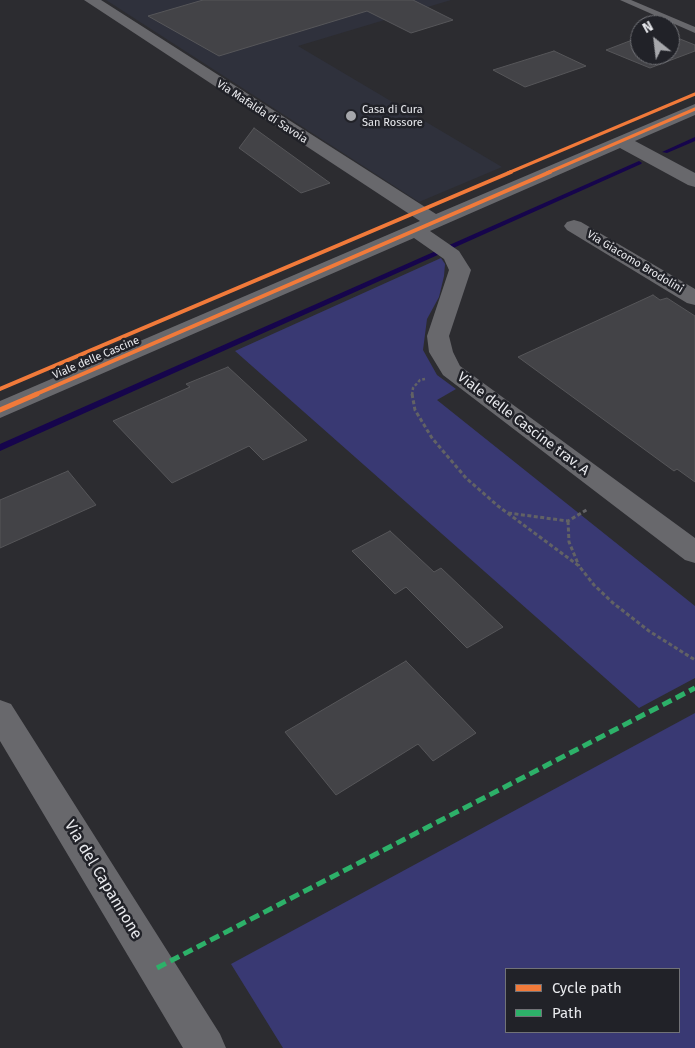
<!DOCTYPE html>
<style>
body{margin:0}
#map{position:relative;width:695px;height:1048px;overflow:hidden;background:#2c2c30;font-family:"Fira Sans",sans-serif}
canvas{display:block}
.legend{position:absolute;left:505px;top:968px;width:175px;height:65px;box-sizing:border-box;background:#212228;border:1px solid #717277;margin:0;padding:6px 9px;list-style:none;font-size:15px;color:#e8e9ed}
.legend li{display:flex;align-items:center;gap:10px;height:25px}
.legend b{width:25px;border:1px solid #717277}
.north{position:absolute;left:630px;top:15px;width:50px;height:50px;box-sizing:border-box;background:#212228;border:1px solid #717277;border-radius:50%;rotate:331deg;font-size:14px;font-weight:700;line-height:20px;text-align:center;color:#e8e9ed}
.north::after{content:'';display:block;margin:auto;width:18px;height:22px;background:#a6a7ab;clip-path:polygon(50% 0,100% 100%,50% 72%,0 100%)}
</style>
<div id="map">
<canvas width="695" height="1048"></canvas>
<ul class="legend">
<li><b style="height:6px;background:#f17a3a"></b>Cycle path</li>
<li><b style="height:6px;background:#2db169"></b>Path</li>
</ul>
<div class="north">N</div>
</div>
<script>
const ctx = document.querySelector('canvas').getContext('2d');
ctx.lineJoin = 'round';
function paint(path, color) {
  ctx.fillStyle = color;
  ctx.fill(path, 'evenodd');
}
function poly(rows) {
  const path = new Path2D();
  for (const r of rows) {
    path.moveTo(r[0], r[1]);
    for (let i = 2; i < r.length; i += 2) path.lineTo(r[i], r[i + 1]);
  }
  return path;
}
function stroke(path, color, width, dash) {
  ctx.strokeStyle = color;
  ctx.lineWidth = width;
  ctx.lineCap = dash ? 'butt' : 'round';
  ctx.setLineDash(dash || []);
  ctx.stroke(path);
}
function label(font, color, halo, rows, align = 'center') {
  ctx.font = font + ' "Fira Sans",sans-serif';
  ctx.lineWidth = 5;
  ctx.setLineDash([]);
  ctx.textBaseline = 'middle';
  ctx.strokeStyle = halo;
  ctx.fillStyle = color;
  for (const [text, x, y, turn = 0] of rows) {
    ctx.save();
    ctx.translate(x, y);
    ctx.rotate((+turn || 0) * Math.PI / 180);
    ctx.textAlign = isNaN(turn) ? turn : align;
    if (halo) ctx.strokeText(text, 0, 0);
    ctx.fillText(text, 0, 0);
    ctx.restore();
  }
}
paint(poly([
 [106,0,451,0,298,46,502,167,419,202]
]), '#2f313c');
paint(poly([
 [441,258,445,264,444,276,439,297,427,319,423,350,437,375,456,389,437,400,695,606,695,678,639,708,235,351],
 [695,713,695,1048,283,1048,231,964],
 [506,969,679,969,679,1032,506,1032]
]), '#393973');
paint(poly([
 [695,137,695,141,667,153,662,152,695,137],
 [639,161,642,163,641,164,0,451,0,444,639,161]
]), '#16054c');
const building = poly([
 [203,0,413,0,453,20,411,33,367,11,219,56,148,16,203,0],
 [670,35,695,45,695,51,650,68,606,50,640,37,640,55,670,55,670,35],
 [554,51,586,66,525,87,493,70,554,51],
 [254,128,330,183,301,193,239,148,254,128],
 [653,295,660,300,667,298,695,316,695,482,677,469,674,471,518,357,653,295],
 [228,367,307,440,263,460,249,446,172,483,113,421,190,387,186,384,228,367],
 [68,471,96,505,0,548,0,500,68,471],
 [390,531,434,572,441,568,503,627,467,648,406,587,395,594,352,551,390,531],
 [406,661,476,733,433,761,418,744,336,795,285,732,406,661]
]);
paint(building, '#434347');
stroke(building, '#565659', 1);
stroke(poly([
 [412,395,413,388,420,380,425,379]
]), '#626265', 2.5, [3, 2]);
stroke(poly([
 [412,394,415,410,432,438,466,478,498,506,579,566,594,585,613,603,649,631,695,660],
 [508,513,568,521,588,509],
 [568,521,569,542,579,566]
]), '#626265', 3, [4, 2.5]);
paint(poly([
 [620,0,631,0,695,27,695,33,620,0]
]), '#68686c');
paint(poly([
 [84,0,101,0,436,214,695,104,695,115,635,141,695,173,695,187,688,185,620,148,430,231,459,251,471,270,449,336,453,352,460,366,695,538,695,563,685,560,443,375,429,352,427,336,449,270,444,259,414,238,0,418,0,401,420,221,84,0],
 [574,220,581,222,695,289,695,305,687,303,567,230,564,226,567,222,574,220],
 [0,700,11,704,220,1034,226,1048,183,1048,0,741,0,700]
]), '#68686c');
stroke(poly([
 [157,968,695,688]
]), '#2db169', 5, [10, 5]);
stroke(poly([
 [508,173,695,94],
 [547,173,695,109]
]), '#f17a3a', 3);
stroke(poly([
 [0,389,511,172],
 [34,395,550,172]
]), '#f17a3a', 4);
stroke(poly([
 [0,410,37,394]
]), '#f17a3a', 5);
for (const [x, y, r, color] of [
 [351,116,6,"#a6a7ab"]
]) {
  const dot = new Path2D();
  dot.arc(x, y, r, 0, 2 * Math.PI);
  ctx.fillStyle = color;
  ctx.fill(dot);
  stroke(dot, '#212228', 2);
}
label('11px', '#e8e9ed', '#212228', [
 ["Casa di Cura",362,110],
 ["San Rossore",362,123]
], 'left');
label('11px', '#e8e9ed', '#212228', [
 ["Via Mafalda di Savoia",262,112,33],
 ["Via Giacomo Brodolini",635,262,31],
 ["Viale delle Cascine",96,358,-23]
]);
label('14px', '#e8e9ed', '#212228', [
 ["Viale delle Cascine trav. A",523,424,37]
]);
label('16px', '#e8e9ed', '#212228', [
 ["Via del Capannone",103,880,59]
]);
</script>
